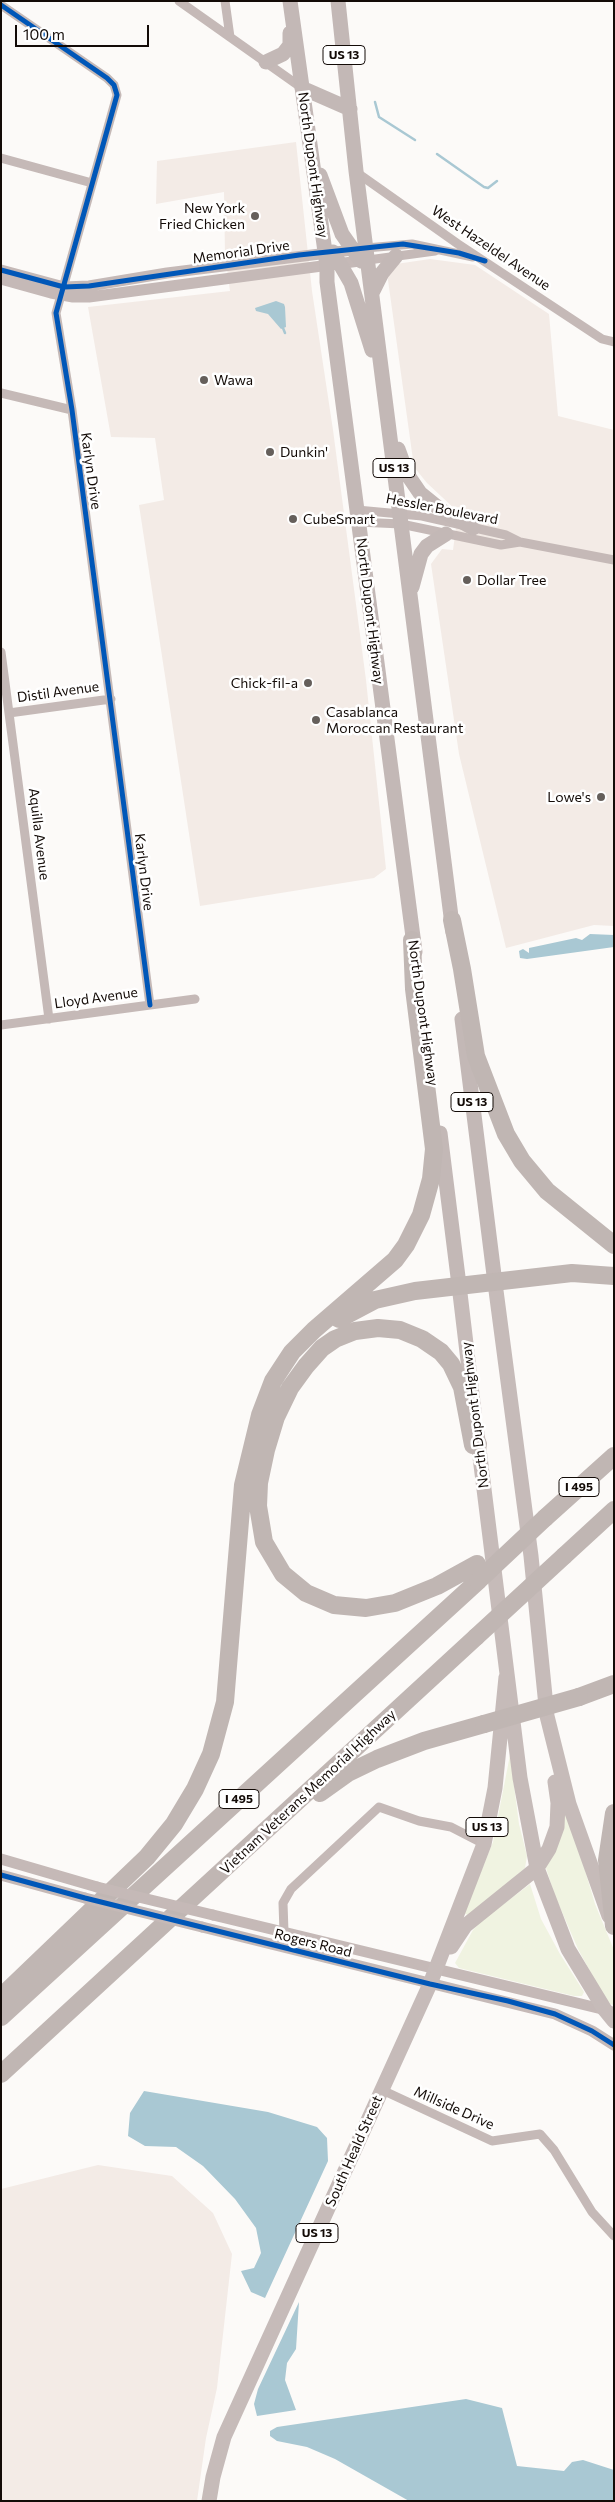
<!DOCTYPE html>
<style>
body{margin:0}
#map{position:relative;width:615px;height:2502px;overflow:hidden;background:#fcfaf8;font-family:Commissioner,sans-serif}
canvas{display:block}
.frame{position:absolute;inset:0;border:2px solid #130b07;pointer-events:none}
.scale{position:absolute;left:15px;top:25px;width:134px;height:22px;box-sizing:border-box;border:2px solid #130b07;border-top:0;padding-left:6px;font-size:15px;line-height:18px;white-space:nowrap;color:#130b07;-webkit-text-stroke:4px #fff;paint-order:stroke}
</style>
<div id="map">
<canvas width="615" height="2502"></canvas>
<div class="frame"></div>
<div class="scale">100 m</div>
</div>
<script>
const ctx = document.querySelector('canvas').getContext('2d');
ctx.lineJoin = 'round';
function paint(path, color) {
  ctx.fillStyle = color;
  ctx.fill(path, 'evenodd');
}
function poly(rows) {
  const path = new Path2D();
  for (const r of rows) {
    path.moveTo(r[0], r[1]);
    for (let i = 2; i < r.length; i += 2) path.lineTo(r[i], r[i + 1]);
  }
  return path;
}
function stroke(path, color, width, dash) {
  ctx.strokeStyle = color;
  ctx.lineWidth = width;
  ctx.lineCap = dash ? 'butt' : 'round';
  ctx.setLineDash(dash || []);
  ctx.stroke(path);
}
function label(font, color, halo, rows, align = 'center') {
  ctx.font = font + ' Commissioner,sans-serif';
  ctx.lineWidth = 5;
  ctx.setLineDash([]);
  ctx.textBaseline = 'middle';
  ctx.strokeStyle = halo;
  ctx.fillStyle = color;
  for (const [text, x, y, turn = 0] of rows) {
    ctx.save();
    ctx.translate(x, y);
    ctx.rotate((+turn || 0) * Math.PI / 180);
    ctx.textAlign = isNaN(turn) ? turn : align;
    if (halo) ctx.strokeText(text, 0, 0);
    ctx.fillText(text, 0, 0);
    ctx.restore();
  }
}
paint(poly([
 [296,142,312,291,333,430,366,680,386,869,374,878,200,906,139,505,164,500,155,438,111,437,88,307,230,291,225,255,224,192,156,204,157,161],
 [430,259,475,265,549,314,558,416,614,430,614,926,594,925,506,948,459,754,431,564,442,549,453,550,458,512,427,483,414,467,387,273,396,264],
 [98,2165,172,2176,213,2213,232,2254,217,2388,206,2438,197,2501,1,2501,1,2189]
]), '#f3ebe6');
paint(poly([
 [510,1755,519,1824,527,1856,525,1868,469,1916,464,1913,493,1842],
 [564,1814,569,1816,595,1904,614,1950,614,2005,610,2004,598,1986,578,1949,555,1896,545,1865],
 [530,1884,541,1919,560,1954,584,1992,582,1996,574,1996,459,1968,455,1963,473,1930,480,1922]
]), '#f0f3e1');
paint(poly([
 [276,301,284,304,285,307,286,327,281,329,268,314,256,311,255,308],
 [590,934,614,935,614,947,527,959,520,958,519,951,523,949,529,953,529,948,576,938,582,940],
 [144,2091,268,2112,317,2127,327,2138,328,2161,265,2298,251,2292,241,2271,254,2268,261,2253,256,2228,235,2199,203,2166,176,2147,145,2146,128,2136,130,2113],
 [299,2302,296,2349,287,2363,285,2380,296,2410,257,2416,254,2404,258,2389],
 [466,2399,502,2408,517,2466,564,2471,572,2462,583,2460,614,2470,614,2501,409,2501,335,2459,307,2447,277,2441,270,2436,270,2431,277,2427]
]), '#a9c8d3');
stroke(poly([
 [375,102,379,117,415,140],
 [437,154,484,187,488,188,497,181],
 [283,328,285,333]
]), '#a9c8d3', 2.5);
stroke(poly([
 [179,1,302,88],
 [225,1,230,37],
 [1,5,107,78,114,85,117,95,56,313,72,410,150,1005],
 [1,158,92,183],
 [356,172,458,244,602,339,614,342],
 [366,248,412,244,473,257],
 [368,260,435,251],
 [1,393,72,410],
 [357,510,422,516,506,535,520,542,614,560],
 [358,522,401,524,501,545,520,542],
 [1,652,49,1019],
 [9,713,111,699],
 [1,1025,195,999],
 [284,1932,283,1903,291,1889,379,1807,419,1821,451,1827,484,1844],
 [382,2090,492,2141,540,2134,554,2150,592,2212,614,2236]
]), '#c5b9b7', 9);
stroke(poly([
 [1,270,64,287,89,286,167,273,360,249],
 [1,279,51,293,73,297,89,297,367,260],
 [1,1859,97,1887],
 [1,1875,85,1898],
 [213,1915,610,2011],
 [202,1927,555,2014,592,2031,614,2045]
]), '#c5b9b7', 11);
stroke(poly([
 [495,1283,531,1556,547,1716,569,1804,609,1916],
 [459,1285,474,1411],
 [477,1433,520,1778,537,1868,568,1949,605,2010,614,2021],
 [451,1947,465,1926,537,1868,549,1849,557,1827,558,1803,555,1782],
 [209,2501,213,2477,224,2437,430,1984,484,1844,495,1788,506,1677]
]), '#c6bbb9', 15);
stroke(poly([
 [290,1,327,266,327,282,415,952],
 [338,1,356,171,453,932],
 [266,62,283,54,290,45,290,33],
 [302,88,350,109],
 [320,175,342,234,361,261],
 [333,252,351,283,372,350],
 [372,293,382,273,396,256],
 [398,449,407,474,420,493,441,510,473,528],
 [412,587,421,554,427,546,446,534],
 [462,1019,495,1283],
 [440,1133,459,1285]
]), '#c3b8b6', 15);
stroke(poly([
 [452,920,462,969,476,1056,506,1134,522,1161,547,1191,614,1245],
 [339,1319,375,1300,415,1291,572,1273,614,1276],
 [545,1518,614,1456],
 [564,1556,614,1510],
 [477,1564,437,1586,395,1603,366,1608,334,1605,306,1593,283,1574,264,1542,258,1506,259,1483,266,1450,276,1417,290,1388,306,1366,322,1348,335,1339,355,1331,378,1328,400,1330,422,1339,441,1352,451,1364,462,1387,473,1445,478,1444],
 [579,1697,614,1684],
 [320,1793,348,1773,377,1759,424,1741,484,1724],
 [614,1813,607,1860,614,1926],
 [1,1997,147,1857,174,1824,195,1789,211,1754,225,1702,243,1485,260,1415,273,1381,292,1352,314,1330,395,1260,406,1245,421,1215,431,1179,434,1149,414,989,412,940],
 [1,2017,478,1581],
 [1,2074,476,1637]
]), '#c0b6b3', 18);
stroke(poly([
 [97,1887,213,1915],
 [85,1898,202,1927]
]), '#c5b9b7', 11);
stroke(poly([
 [478,1581,545,1518],
 [476,1637,564,1556],
 [484,1724,579,1697]
]), '#c0b6b3', 18);
stroke(poly([
 [1,5,107,78,114,85,117,95,56,313,72,410,150,1005],
 [1,270,64,287,89,286,299,255,403,244,459,253,485,261],
 [1,1875,85,1898,430,1984,508,2001,555,2014,592,2031,614,2045]
]), '#0057b8', 5);
for (const [x, y, r, color] of [
 [255,216,5,"#655f5b"],
 [204,380,5,"#655f5b"],
 [270,452,5,"#655f5b"],
 [293,519,5,"#655f5b"],
 [467,580,5,"#655f5b"],
 [308,683,5,"#655f5b"],
 [316,720,5,"#655f5b"],
 [601,797,5,"#655f5b"]
]) {
  const dot = new Path2D();
  dot.arc(x, y, r, 0, 2 * Math.PI);
  ctx.fillStyle = color;
  ctx.fill(dot);
  stroke(dot, '#fff', 2);
}
for (const [x, y, w] of [
 [344,55,42],
 [394,468,42],
 [472,1102,42],
 [579,1487,40],
 [239,1799,40],
 [487,1827,42],
 [317,2233,42]
]) {
  const box = new Path2D();
  box.roundRect(x - w / 2, y - 9.5, w, 19, 4);
  ctx.fillStyle = '#fff';
  ctx.fill(box);
  stroke(box, '#130b07', 1);
}
label('bold 12px', '#130b07', null, [
 ["US 13",344,55],
 ["US 13",394,468],
 ["US 13",472,1102],
 ["I 495",579,1487],
 ["I 495",239,1799],
 ["US 13",487,1827],
 ["US 13",317,2233]
]);
label('14px', '#130b07', '#fff', [
 ["North Dupont Highway",313,165,82],
 ["West Hazeldel Avenue",491,248,34],
 ["Memorial Drive",241,252,-8],
 ["Karlyn Drive",91,471,82],
 ["Hessler Boulevard",442,509,11],
 ["North Dupont Highway",370,611,83],
 ["Distil Avenue",58,692,-8],
 ["Aquilla Avenue",39,834,83],
 ["Karlyn Drive",144,872,83],
 ["Lloyd Avenue",96,998,-8],
 ["North Dupont Highway",423,1013,82],
 ["North Dupont Highway",475,1415,-97],
 ["Vietnam Veterans Memorial Highway",308,1792,-43],
 ["Rogers Road",313,1943,14],
 ["Millside Drive",454,2108,24],
 ["South Heald Street",354,2151,-66]
]);
label('14px', '#130b07', '#fff', [
 ["New York",245,208,"right"],
 ["Fried Chicken",245,224,"right"],
 ["Wawa",214,380],
 ["Dunkin'",280,452],
 ["CubeSmart",303,519],
 ["Dollar Tree",477,580],
 ["Chick-fil-a",298,683,"right"],
 ["Casablanca",326,712],
 ["Moroccan Restaurant",326,728],
 ["Lowe's",591,797,"right"]
], 'left');
</script>
